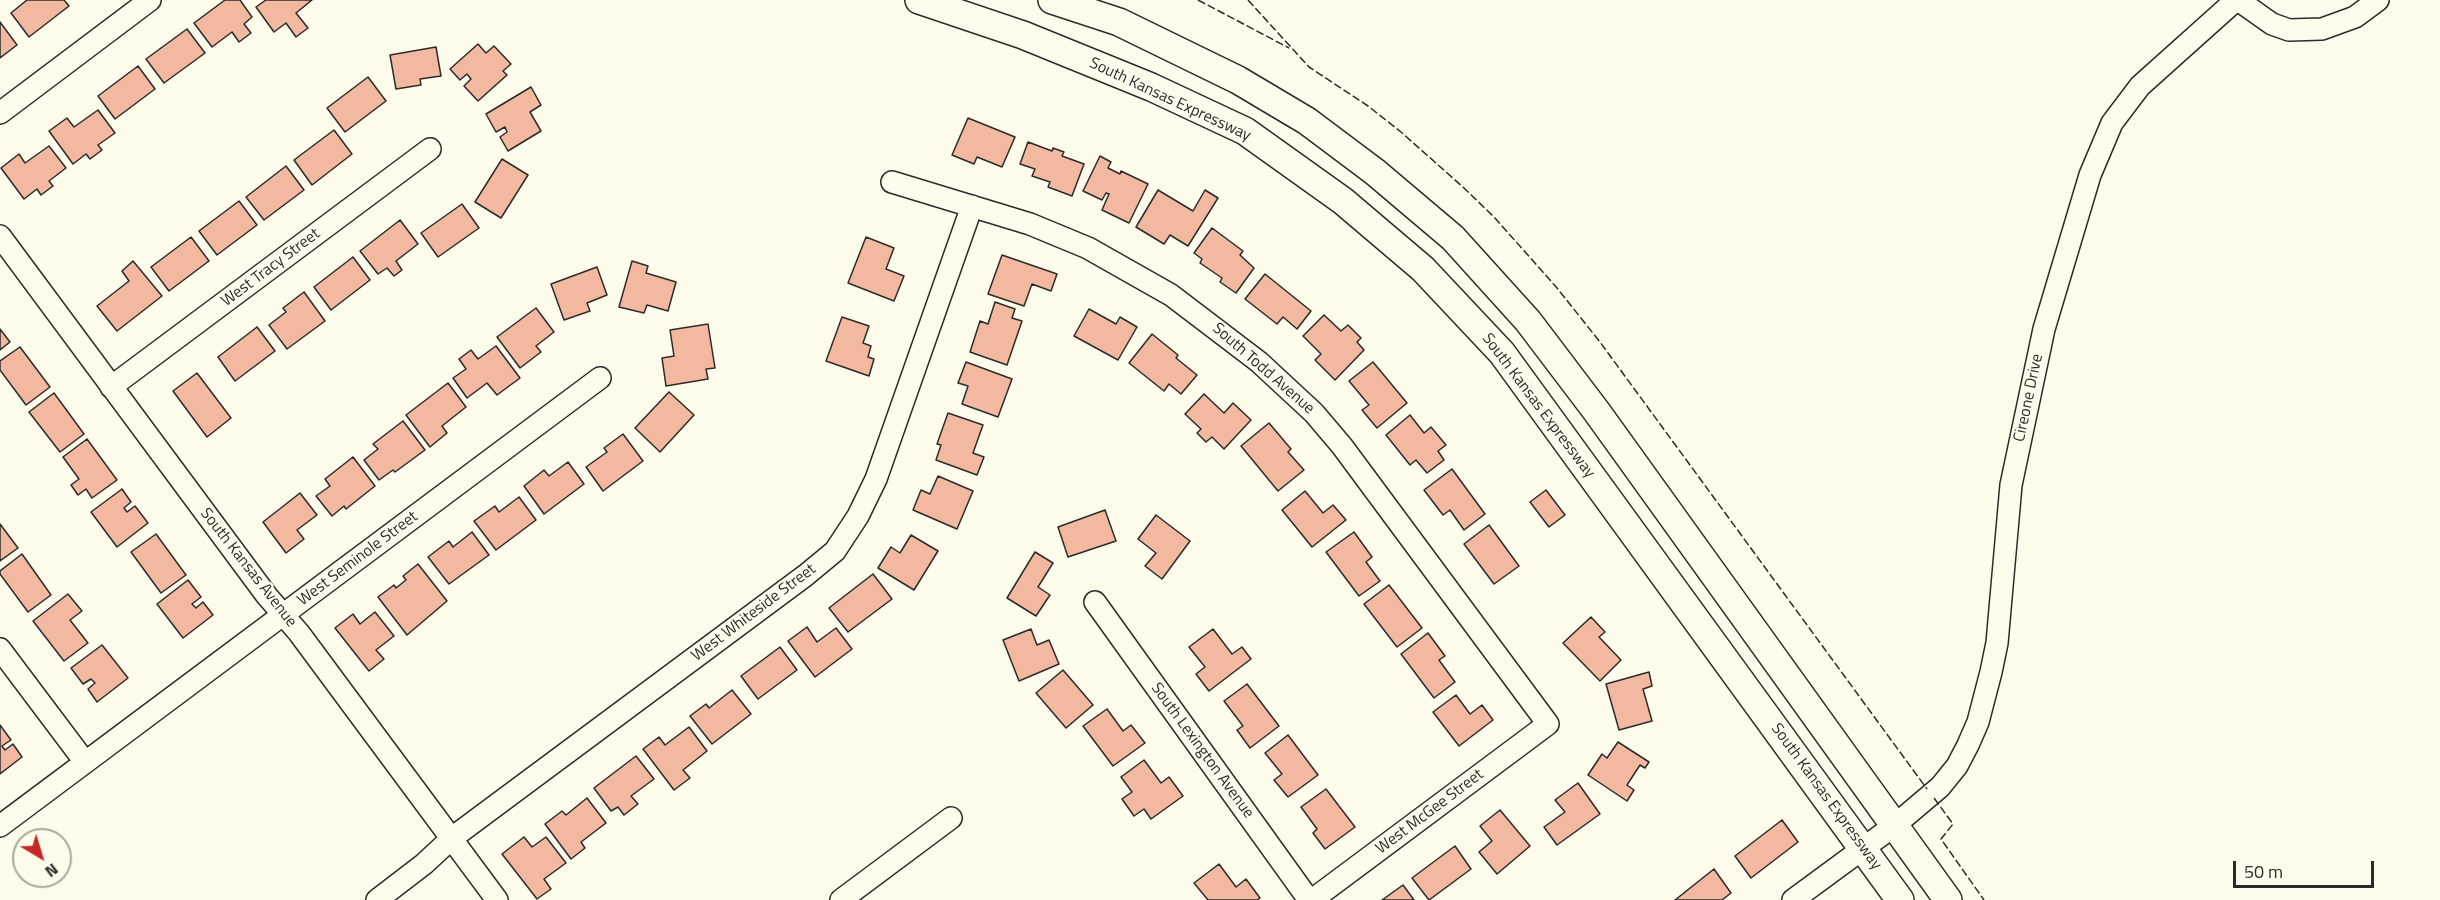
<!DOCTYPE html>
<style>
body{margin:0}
#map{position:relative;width:2440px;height:900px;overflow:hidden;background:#fdfbea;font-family:"Titillium Web",sans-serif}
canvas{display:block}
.north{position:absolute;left:12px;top:828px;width:60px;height:60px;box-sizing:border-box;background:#fdfbea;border:2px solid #a9a89e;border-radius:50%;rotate:142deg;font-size:16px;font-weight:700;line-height:24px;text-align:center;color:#2b2b2b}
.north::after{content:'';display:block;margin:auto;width:21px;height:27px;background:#c62828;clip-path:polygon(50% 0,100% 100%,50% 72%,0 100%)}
.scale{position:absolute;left:2233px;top:861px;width:141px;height:27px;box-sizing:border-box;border:3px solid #2b2b2b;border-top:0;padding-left:8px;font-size:18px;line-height:21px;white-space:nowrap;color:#2b2b2b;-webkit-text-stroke:4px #fdfbea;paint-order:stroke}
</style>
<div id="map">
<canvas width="2440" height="900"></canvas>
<div class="north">N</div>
<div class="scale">50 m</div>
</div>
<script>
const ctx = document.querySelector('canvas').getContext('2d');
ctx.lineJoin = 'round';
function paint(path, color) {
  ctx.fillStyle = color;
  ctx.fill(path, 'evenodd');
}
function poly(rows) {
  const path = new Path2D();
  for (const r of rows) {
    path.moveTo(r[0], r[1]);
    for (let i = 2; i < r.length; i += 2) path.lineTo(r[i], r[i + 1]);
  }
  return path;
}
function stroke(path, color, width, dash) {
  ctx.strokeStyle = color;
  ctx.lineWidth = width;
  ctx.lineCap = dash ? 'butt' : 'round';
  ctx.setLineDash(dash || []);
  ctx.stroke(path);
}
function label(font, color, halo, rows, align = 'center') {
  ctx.font = font + ' "Titillium Web",sans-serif';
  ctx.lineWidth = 4.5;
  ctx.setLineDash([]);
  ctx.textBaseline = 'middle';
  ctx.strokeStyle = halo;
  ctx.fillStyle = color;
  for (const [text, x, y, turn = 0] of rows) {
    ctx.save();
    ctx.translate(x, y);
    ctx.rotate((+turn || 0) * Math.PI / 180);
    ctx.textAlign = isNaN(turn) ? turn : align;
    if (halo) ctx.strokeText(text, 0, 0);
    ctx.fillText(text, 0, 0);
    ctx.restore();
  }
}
const building = poly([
 [27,0,64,0,69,6,29,37,11,13,27,0],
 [225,0,240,0,252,17,244,24,251,33,239,42,232,32,212,47,194,23,225,0],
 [266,0,312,0,296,13,308,28,296,37,286,23,274,32,256,7,266,0],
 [0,22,17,45,0,58,0,22],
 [187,29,205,53,164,83,146,59,187,29],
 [478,44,486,53,494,46,511,64,503,71,507,75,478,101,464,86,471,79,467,74,460,80,450,69,478,44],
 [436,47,441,76,420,79,421,85,396,89,390,55,436,47],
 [138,66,155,89,115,119,98,96,138,66],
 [368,77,386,101,345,132,327,108,368,77],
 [531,87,541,105,530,112,541,131,508,151,500,137,507,132,505,127,496,132,486,114,531,87],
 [98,110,115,133,98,145,102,150,90,159,86,154,73,164,49,131,67,118,74,127,98,110],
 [968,118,1015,137,1002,167,977,157,974,164,952,155,968,118],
 [334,130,352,154,312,185,294,160,334,130],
 [1028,142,1052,151,1053,148,1064,152,1062,156,1084,164,1072,196,1048,187,1050,182,1032,176,1035,169,1020,164,1028,142],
 [49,146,66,168,49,181,53,186,41,195,37,189,24,199,1,168,19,154,25,163,49,146],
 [1100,156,1111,162,1108,168,1120,174,1121,171,1148,184,1129,223,1102,210,1109,194,1106,193,1102,200,1083,191,1100,156],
 [502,159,528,175,501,218,475,202,502,159],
 [286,166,304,190,264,220,246,197,286,166],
 [1158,190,1193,211,1205,190,1218,198,1188,246,1170,235,1164,244,1136,227,1158,190],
 [239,201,257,225,217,255,199,231,239,201],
 [462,204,479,228,438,257,421,233,462,204],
 [400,220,418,244,396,261,402,270,394,276,387,268,378,274,360,251,400,220],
 [1212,228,1243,251,1240,255,1254,268,1236,293,1220,282,1222,278,1200,263,1202,259,1194,253,1212,228],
 [191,237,209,261,169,291,151,267,191,237],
 [866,237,894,248,886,269,904,276,894,301,848,283,866,237],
 [1002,255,1057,274,1051,291,1032,284,1024,306,988,294,1002,255],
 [353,257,370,280,331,310,314,287,353,257],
 [133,261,162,296,117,331,97,306,129,281,122,271,133,261],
 [632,261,648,266,646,273,676,282,668,311,647,305,644,313,619,307,632,261],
 [597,267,607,295,587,303,590,311,564,320,551,284,597,267],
 [1265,274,1311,311,1297,329,1283,317,1277,324,1245,299,1265,274],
 [304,292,325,321,287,349,269,325,286,312,283,308,304,292],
 [995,302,1015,309,1012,318,1022,321,1007,365,970,352,980,321,988,324,995,302],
 [536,308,554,332,536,346,541,352,520,368,497,337,536,308],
 [1089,309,1116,324,1120,317,1137,327,1118,360,1074,336,1089,309],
 [1324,315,1341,331,1348,325,1361,338,1357,342,1364,350,1335,380,1315,360,1321,354,1303,336,1324,315],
 [842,317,869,326,863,343,871,346,868,357,874,359,869,376,826,361,842,317],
 [708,324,715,368,706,369,708,379,666,386,662,358,674,356,670,330,708,324],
 [257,327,275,351,235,381,218,357,257,327],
 [0,329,10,342,0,350,0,329],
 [1152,334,1178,355,1176,358,1197,375,1181,394,1169,384,1164,391,1129,363,1152,334],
 [496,346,520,378,497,395,487,383,467,398,453,378,466,369,459,359,471,350,478,359,496,346],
 [20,347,50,387,26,405,0,370,0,361,20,347],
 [966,362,1012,379,998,417,962,404,968,386,958,383,966,362],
 [1373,362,1407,403,1377,428,1362,410,1369,405,1349,381,1373,362],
 [197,373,231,418,207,437,173,391,197,373],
 [448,383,466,407,442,426,447,433,430,447,406,415,448,383],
 [669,392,694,415,660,452,635,428,669,392],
 [54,393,84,434,60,452,29,412,54,393],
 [1204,394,1224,413,1233,403,1251,420,1224,449,1212,437,1206,442,1197,433,1201,429,1185,414,1204,394],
 [948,413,983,425,973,453,984,457,977,475,936,460,941,445,937,444,948,413],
 [1410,415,1424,433,1431,427,1446,445,1438,451,1444,460,1427,473,1416,460,1410,465,1386,435,1410,415],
 [403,421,425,450,395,472,393,470,379,480,364,460,378,449,373,444,403,421],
 [1269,423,1291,449,1288,452,1304,470,1278,491,1241,446,1269,423],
 [623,434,643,461,603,491,586,467,607,452,604,448,623,434],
 [87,439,117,480,92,498,86,489,78,495,71,485,79,479,63,457,87,439],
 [353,457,375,486,346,509,344,506,332,516,316,496,330,486,325,479,353,457],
 [568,462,584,484,544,514,524,486,544,470,549,476,568,462],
 [1452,469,1485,514,1464,530,1450,510,1443,515,1424,490,1452,469],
 [938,476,973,491,957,529,913,510,921,490,930,494,938,476],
 [122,489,131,502,124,508,127,512,135,506,148,523,117,547,91,512,122,489],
 [1546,490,1565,515,1549,527,1530,502,1546,490],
 [1305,491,1323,513,1333,505,1346,520,1312,547,1282,510,1305,491],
 [300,493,317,515,297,530,304,539,286,553,263,522,300,493],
 [519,497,536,520,496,550,474,521,495,506,499,512,519,497],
 [1105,510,1116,541,1068,557,1058,527,1105,510],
 [1156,515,1190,541,1162,579,1145,566,1156,553,1138,539,1156,515],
 [0,524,18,548,0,561,0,524],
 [1489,525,1519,566,1494,584,1464,544,1489,525],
 [472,532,489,555,449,584,428,557,449,541,453,547,472,532],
 [1354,532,1372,557,1366,562,1380,581,1359,596,1326,552,1354,532],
 [156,534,186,575,161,593,131,552,156,534],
 [911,535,938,551,914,590,878,568,891,547,900,553,911,535],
 [1035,552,1053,563,1038,587,1050,595,1036,616,1007,598,1035,552],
 [22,554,51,595,28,612,0,574,0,571,22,554],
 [418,564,447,601,407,635,378,597,394,585,396,588,406,580,403,576,418,564],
 [873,574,892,599,848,632,829,608,873,574],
 [188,580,201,597,192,604,196,608,203,602,213,615,183,638,157,604,188,580],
 [1389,585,1422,628,1397,647,1364,604,1389,585],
 [68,594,82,611,70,620,88,643,64,661,33,621,68,594],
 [375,612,394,636,376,650,384,659,369,671,335,628,353,614,360,624,375,612],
 [1591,617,1605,632,1599,637,1621,660,1600,681,1563,643,1591,617],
 [807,627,817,642,836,628,852,649,815,677,788,641,807,627],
 [1031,629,1037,645,1049,640,1059,664,1019,681,1003,640,1031,629],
 [1213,629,1232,654,1242,647,1251,659,1209,691,1196,674,1205,667,1189,647,1213,629],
 [1428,633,1445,656,1439,660,1455,682,1434,698,1401,654,1428,633],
 [102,645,128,678,97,702,88,689,95,683,91,679,83,684,71,668,102,645],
 [780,647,797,670,758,699,741,676,780,647],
 [1063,670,1093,705,1066,728,1036,693,1063,670],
 [1649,672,1652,686,1643,689,1652,721,1619,730,1606,684,1649,672],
 [1247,684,1279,726,1250,748,1237,730,1243,726,1224,701,1247,684],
 [732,690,751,714,712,744,690,716,706,704,709,708,732,690],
 [1456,695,1470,714,1482,705,1493,720,1459,746,1433,712,1456,695],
 [1107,709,1123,731,1131,725,1145,743,1113,766,1083,726,1107,709],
 [0,725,11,740,2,746,5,750,13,744,22,757,0,774,0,725],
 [689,727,707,751,683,770,690,778,674,790,643,749,659,737,665,745,689,727],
 [1288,735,1318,775,1288,797,1274,780,1282,774,1265,753,1288,735],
 [1618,742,1649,762,1645,768,1640,765,1627,785,1634,790,1627,801,1588,775,1602,754,1607,758,1618,742],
 [636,756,654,779,631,796,638,804,624,815,618,807,611,811,594,788,636,756],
 [1144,760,1161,783,1169,777,1183,796,1151,819,1144,809,1134,816,1122,799,1132,792,1121,777,1144,760],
 [1578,783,1600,814,1557,845,1544,827,1565,812,1555,800,1578,783],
 [1326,789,1355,827,1325,849,1313,833,1317,829,1301,807,1326,789],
 [587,798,606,823,581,842,585,848,571,859,545,824,562,811,566,815,587,798],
 [1500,810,1530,846,1497,874,1479,852,1492,841,1480,826,1500,810],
 [1782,820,1798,842,1751,878,1735,856,1782,820],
 [524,837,532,847,546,837,566,863,544,879,551,889,537,899,502,854,524,837],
 [1455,846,1471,869,1429,900,1412,878,1455,846],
 [1219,864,1236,887,1246,879,1260,898,1257,900,1208,900,1194,883,1219,864],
 [1714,869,1731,893,1722,900,1675,900,1714,869],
 [1403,885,1414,900,1382,900,1403,885]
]);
paint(building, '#f2b8a0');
stroke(building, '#2b2b2b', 1.5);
const minor = poly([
 [2238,0,2272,24,2289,30,2322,29,2355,17,2378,0],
 [0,113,150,0],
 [892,182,1030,224,1088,248,1171,295,1259,362,1314,413,1342,446,1548,724,1312,900],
 [0,236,267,596,299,633,497,900],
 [111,387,430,149],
 [1095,602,1309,900],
 [0,649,85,762],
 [0,826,600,378],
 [377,900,424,864,452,838,806,575,835,551,858,516,876,479,972,206],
 [841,900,951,818],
 [1793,900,1895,825,1940,787,1957,766,1968,745,1978,722,1991,672,1997,643,2011,485,2044,329,2090,175,2112,123,2140,86,2236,0]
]);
const major = poly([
 [919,0,1023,35,1151,87,1245,131,1343,201,1423,269,1502,353,1900,900],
 [1052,0,1119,22,1238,80,1307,121,1375,172,1453,238,1528,321,1597,412,1948,900]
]);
stroke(minor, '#2b2b2b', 24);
stroke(major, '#2b2b2b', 30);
stroke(minor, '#fdfbea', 21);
stroke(major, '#fdfbea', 27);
stroke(poly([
 [1198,0,1289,48],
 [1248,0,1309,67,1368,106,1401,132,1464,188,1495,218,1557,288,1600,342,1927,789],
 [1934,798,1953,824,1941,839,1984,900]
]), '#2b2b2b', 1.5, [8, 3]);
label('16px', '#2b2b2b', '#fdfbea', [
 ["South Kansas Expressway",1170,100,25],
 ["West Tracy Street",271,268,-37],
 ["South Todd Avenue",1263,369,41],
 ["Cireone Drive",2029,398,-78],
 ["South Kansas Expressway",1538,406,53],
 ["West Seminole Street",358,559,-37],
 ["South Kansas Avenue",248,568,52],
 ["West Whiteside Street",754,613,-37],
 ["South Lexington Avenue",1202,751,54],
 ["South Kansas Expressway",1826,797,54],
 ["West McGee Street",1430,812,-37]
]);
</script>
